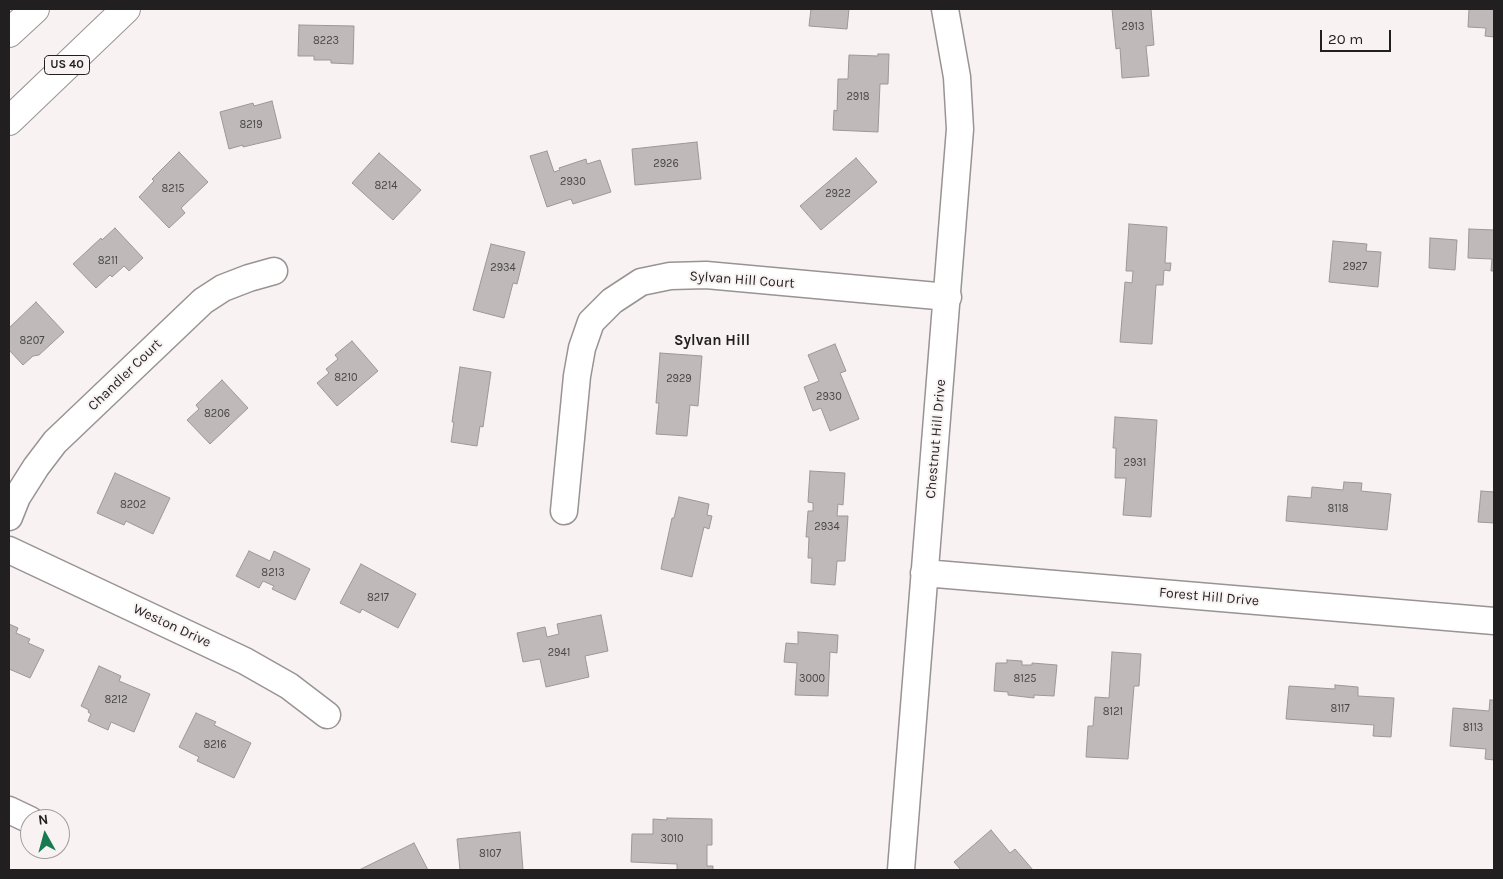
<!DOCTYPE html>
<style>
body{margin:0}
#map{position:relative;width:1503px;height:879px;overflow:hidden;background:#f8f2f3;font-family:Karla,sans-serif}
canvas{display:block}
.frame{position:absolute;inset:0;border:10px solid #211f1f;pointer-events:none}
.north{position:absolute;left:20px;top:809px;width:50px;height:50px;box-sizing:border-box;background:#f8f2f3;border:1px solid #a29e9e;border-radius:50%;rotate:353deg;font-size:14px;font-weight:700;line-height:20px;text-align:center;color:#211f1f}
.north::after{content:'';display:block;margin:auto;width:18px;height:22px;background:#197a51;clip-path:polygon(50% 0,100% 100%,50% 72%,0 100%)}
.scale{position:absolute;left:1320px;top:30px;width:71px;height:22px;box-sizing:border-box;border:2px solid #211f1f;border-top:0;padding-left:6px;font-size:15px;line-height:18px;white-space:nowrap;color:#211f1f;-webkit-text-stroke:4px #f8f2f3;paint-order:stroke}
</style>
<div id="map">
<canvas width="1503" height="879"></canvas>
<div class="frame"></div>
<div class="north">N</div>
<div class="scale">20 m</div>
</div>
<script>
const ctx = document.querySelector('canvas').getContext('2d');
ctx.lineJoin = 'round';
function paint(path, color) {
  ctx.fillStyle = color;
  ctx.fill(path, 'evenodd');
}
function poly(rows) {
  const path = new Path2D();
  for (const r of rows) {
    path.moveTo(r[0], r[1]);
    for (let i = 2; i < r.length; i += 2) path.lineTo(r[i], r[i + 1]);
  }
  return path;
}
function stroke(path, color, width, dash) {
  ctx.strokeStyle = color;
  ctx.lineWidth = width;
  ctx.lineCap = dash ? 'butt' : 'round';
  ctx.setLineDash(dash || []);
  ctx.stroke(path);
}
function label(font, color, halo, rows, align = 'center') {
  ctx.font = font + ' Karla,sans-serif';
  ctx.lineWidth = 4;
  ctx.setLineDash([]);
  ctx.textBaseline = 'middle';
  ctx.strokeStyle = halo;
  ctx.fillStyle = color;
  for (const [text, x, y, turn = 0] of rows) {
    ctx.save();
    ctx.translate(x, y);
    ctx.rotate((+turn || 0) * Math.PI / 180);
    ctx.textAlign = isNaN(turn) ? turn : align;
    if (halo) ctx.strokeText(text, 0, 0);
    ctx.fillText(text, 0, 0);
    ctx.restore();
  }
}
const building = poly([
 [811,9,849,9,847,29,809,26,811,9],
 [1112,9,1151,9,1154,45,1146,46,1149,76,1122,78,1120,48,1116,49,1112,9],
 [1469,9,1494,9,1494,37,1485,36,1486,28,1468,27,1469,9],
 [299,25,354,26,353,64,331,63,331,60,314,60,314,56,298,56,299,25],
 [878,54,889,54,888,84,880,84,878,132,833,130,834,110,837,111,838,79,848,79,849,55,878,56,878,54],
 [272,101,281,138,243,147,243,145,229,149,220,112,253,103,254,106,272,101],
 [697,142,701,179,635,185,632,149,697,142],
 [547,151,554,172,560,170,559,168,586,159,587,164,600,160,611,192,573,204,571,199,547,207,530,156,547,151],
 [179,152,208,182,181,208,185,213,169,228,139,197,154,181,152,179,179,152],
 [379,153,421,190,393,220,352,183,379,153],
 [856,158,877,182,821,230,800,206,856,158],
 [1129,224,1167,227,1165,263,1171,263,1170,271,1164,270,1163,285,1156,285,1152,344,1120,342,1125,282,1132,283,1133,271,1126,271,1129,224],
 [115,228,143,258,129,271,124,266,112,277,110,275,96,288,73,264,101,238,102,240,115,228],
 [1469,229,1494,230,1494,271,1491,271,1492,259,1468,258,1469,229],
 [1430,238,1457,240,1455,270,1429,268,1430,238],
 [1333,241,1367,244,1366,251,1381,252,1378,287,1329,282,1333,241],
 [491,244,525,252,517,284,513,283,504,318,473,310,491,244],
 [36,302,64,332,39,355,33,356,23,365,9,350,9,328,36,302],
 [352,341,378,371,337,406,317,383,329,373,326,369,338,359,335,355,352,341],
 [835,344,846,371,840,373,859,419,830,431,821,408,813,411,804,387,819,381,808,355,835,344],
 [660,353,702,356,698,406,690,405,687,436,656,434,659,403,656,403,660,353],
 [460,367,491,372,483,427,480,426,477,446,451,442,454,422,452,422,460,367],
 [222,380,248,408,210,444,187,420,199,409,196,405,222,380],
 [1115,417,1157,420,1151,517,1123,515,1126,478,1115,478,1116,448,1113,448,1115,417],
 [810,471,845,473,843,505,838,504,837,516,848,516,845,561,837,561,835,585,811,583,812,558,808,558,809,537,806,537,808,511,813,511,813,503,808,502,810,471],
 [115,473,170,498,153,534,126,521,124,525,97,513,115,473],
 [1344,482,1362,483,1361,491,1391,494,1387,530,1286,521,1288,496,1311,498,1312,487,1343,490,1344,482],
 [1481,491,1494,492,1494,523,1478,522,1481,491],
 [679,497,709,504,707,515,712,516,709,529,704,527,692,577,661,569,672,518,674,518,679,497],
 [249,551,270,561,274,551,310,569,295,600,272,589,274,586,263,581,259,588,236,576,249,551],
 [361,564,416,594,398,628,362,609,360,613,340,603,361,564],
 [601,615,608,651,585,656,589,677,546,687,540,659,523,662,517,633,545,627,547,637,559,634,557,624,601,615],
 [9,624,18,628,16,633,30,639,28,643,44,650,30,678,9,669,9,624],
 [798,632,838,635,837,653,830,652,828,696,795,695,797,663,784,662,786,643,798,644,798,632],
 [1112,652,1141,654,1139,686,1134,686,1128,759,1086,757,1088,726,1093,726,1095,697,1109,698,1112,652],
 [1007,660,1022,661,1022,665,1032,665,1032,663,1057,665,1054,696,1034,695,1034,698,1008,695,1008,692,994,691,996,663,1007,663,1007,660],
 [99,666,121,676,119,681,150,694,134,732,111,722,108,730,88,721,91,714,88,712,89,710,81,706,99,666],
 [1335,685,1358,687,1358,696,1394,698,1391,737,1373,736,1374,725,1286,719,1289,686,1335,689,1335,685],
 [1490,700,1494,700,1494,760,1485,759,1486,749,1450,746,1453,708,1489,711,1490,700],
 [196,713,216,722,214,725,251,743,234,778,197,761,199,757,179,747,196,713],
 [667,818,712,819,712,845,707,845,707,866,713,866,713,870,677,870,677,864,631,862,632,834,653,834,653,819,667,820,667,818],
 [991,830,1010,853,1015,849,1033,870,961,870,954,862,991,830],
 [520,832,523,870,460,870,457,839,520,832],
 [414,843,428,870,359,870,414,843]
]);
paint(building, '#bfb9ba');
stroke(building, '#9d9898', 1);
const minor = poly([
 [564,511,577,376,582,348,591,322,612,301,641,282,670,276,706,275,948,297],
 [9,517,17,497,36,467,55,442,203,301,223,288,249,278,274,271],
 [9,550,245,661,289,686,327,715],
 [924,573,1494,621],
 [9,810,30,820],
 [901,870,960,129,957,77,945,9]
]);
const primary = poly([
 [9,33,35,9],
 [9,121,126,9]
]);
stroke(minor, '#999394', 29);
stroke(primary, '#999394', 30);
stroke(minor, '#fff', 26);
stroke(primary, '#fff', 28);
label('11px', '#484646', null, [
 ["2913",1133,27],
 ["8223",326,41],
 ["2918",858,97],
 ["8219",251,125],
 ["2926",666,164],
 ["2930",573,182],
 ["8214",386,186],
 ["8215",173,189],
 ["2922",838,194],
 ["8211",108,261],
 ["2927",1355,267],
 ["2934",503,268],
 ["8207",32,341],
 ["8210",346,378],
 ["2929",679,379],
 ["2930",829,397],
 ["8206",217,414],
 ["2931",1135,463],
 ["8202",133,505],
 ["8118",1338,509],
 ["2934",827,527],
 ["8213",273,573],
 ["8217",378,598],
 ["2941",559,653],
 ["3000",812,679],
 ["8125",1025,679],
 ["8212",116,700],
 ["8117",1340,709],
 ["8121",1113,712],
 ["8113",1473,728],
 ["8216",215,745],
 ["3010",672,839],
 ["8107",490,854]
]);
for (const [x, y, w] of [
 [67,65,45]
]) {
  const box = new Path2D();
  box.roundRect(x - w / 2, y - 9.5, w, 19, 4);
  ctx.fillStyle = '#f8f2f3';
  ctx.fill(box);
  stroke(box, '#211f1f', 1);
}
label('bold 12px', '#211f1f', null, [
 ["US 40",67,65]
]);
label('14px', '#211f1f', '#f8f2f3', [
 ["Sylvan Hill Court",742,280,4],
 ["Chandler Court",125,375,-44],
 ["Chestnut Hill Drive",936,439,-85],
 ["Forest Hill Drive",1209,597,5],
 ["Weston Drive",172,626,25]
]);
label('bold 15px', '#211f1f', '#f8f2f3', [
 ["Sylvan Hill",712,341]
]);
</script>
